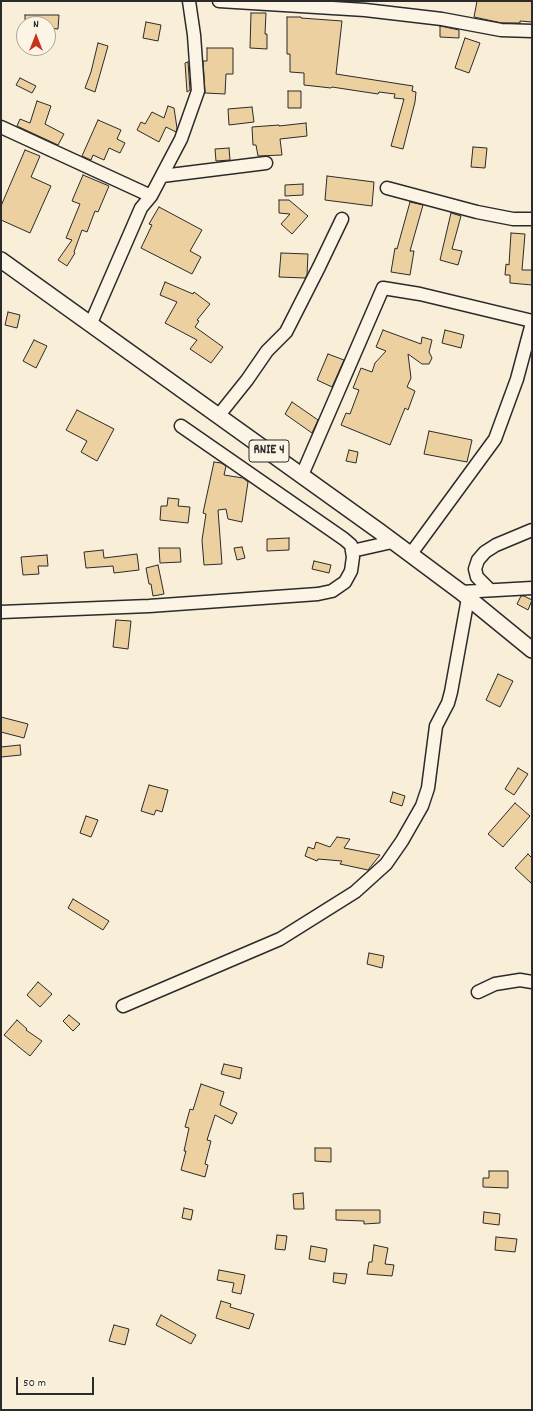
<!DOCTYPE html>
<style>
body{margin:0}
#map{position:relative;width:533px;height:1411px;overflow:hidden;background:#f9eed7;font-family:Dekko,sans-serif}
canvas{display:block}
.frame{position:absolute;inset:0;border:2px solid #2b2b2b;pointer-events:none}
.north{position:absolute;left:16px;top:16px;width:40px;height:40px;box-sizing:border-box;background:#fcf5e5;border:1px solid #a8a49b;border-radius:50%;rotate:0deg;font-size:11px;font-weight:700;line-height:16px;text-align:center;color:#2b2b2b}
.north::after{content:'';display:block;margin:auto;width:14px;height:18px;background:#c8321e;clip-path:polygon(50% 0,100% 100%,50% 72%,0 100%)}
.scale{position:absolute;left:16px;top:1377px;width:78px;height:18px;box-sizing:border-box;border:2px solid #2b2b2b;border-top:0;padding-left:5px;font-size:12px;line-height:14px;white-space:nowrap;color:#2b2b2b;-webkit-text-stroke:3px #fcf5e5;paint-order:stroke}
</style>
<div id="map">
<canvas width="533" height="1411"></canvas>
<div class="frame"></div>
<div class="north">N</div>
<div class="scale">50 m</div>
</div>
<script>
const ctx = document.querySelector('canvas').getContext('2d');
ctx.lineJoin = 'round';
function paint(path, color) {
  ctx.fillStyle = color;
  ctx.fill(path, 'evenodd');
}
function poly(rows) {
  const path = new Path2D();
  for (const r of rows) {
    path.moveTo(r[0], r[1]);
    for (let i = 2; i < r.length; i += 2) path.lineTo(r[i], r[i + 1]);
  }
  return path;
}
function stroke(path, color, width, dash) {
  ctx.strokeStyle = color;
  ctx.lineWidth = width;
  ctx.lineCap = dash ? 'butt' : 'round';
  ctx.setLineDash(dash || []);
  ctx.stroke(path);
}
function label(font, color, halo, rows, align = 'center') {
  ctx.font = font + ' Dekko,sans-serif';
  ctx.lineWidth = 3;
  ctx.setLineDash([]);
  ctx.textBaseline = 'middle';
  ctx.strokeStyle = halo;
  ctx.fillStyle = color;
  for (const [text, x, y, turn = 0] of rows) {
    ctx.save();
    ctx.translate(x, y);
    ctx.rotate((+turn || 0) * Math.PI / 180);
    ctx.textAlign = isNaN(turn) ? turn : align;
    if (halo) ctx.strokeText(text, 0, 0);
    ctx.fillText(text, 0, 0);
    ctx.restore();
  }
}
const building = poly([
 [477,1,532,1,532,22,520,21,520,23,502,23,474,17,477,1],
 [251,13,266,13,265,34,267,34,267,49,250,48,251,13],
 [25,15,59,15,58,29,48,28,48,24,25,24,25,15],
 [287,17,301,17,301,18,342,21,336,74,413,86,412,91,416,92,415,102,403,149,391,146,404,99,394,98,395,94,379,92,378,94,332,87,331,88,304,85,304,73,290,72,290,54,287,54,287,17],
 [146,22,161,25,158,41,143,38,146,22],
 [440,26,459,30,459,38,440,37,440,26],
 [465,38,480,43,469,73,455,68,465,38],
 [98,43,108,46,95,92,85,88,91,72,98,43],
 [207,48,233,48,233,74,226,74,225,94,205,93,203,61,207,61,207,48],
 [188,62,190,90,187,92,185,63,188,62],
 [20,78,36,86,32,93,16,85,20,78],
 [288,91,301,91,301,108,288,108,288,91],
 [37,101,51,106,45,124,64,134,58,145,17,126,20,119,30,123,37,101],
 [168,106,174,108,177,128,176,132,166,127,159,142,137,130,141,122,145,124,152,112,164,118,168,106],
 [252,107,254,122,229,125,228,109,252,107],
 [98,120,121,130,117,139,125,143,120,153,109,148,104,160,93,155,91,160,82,156,98,120],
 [306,123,307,136,280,139,282,155,258,156,256,145,253,145,252,127,279,125,279,126,306,123],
 [473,147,487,148,485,168,471,167,473,147],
 [229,148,230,160,216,161,215,149,229,148],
 [25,150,40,156,31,177,51,186,30,233,1,220,1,206,25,150],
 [83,175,109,186,98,212,95,211,87,232,82,230,74,252,75,253,67,266,58,260,72,240,66,238,80,204,72,201,83,175],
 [327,176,374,182,372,206,325,200,327,176],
 [303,184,303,195,285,196,285,185,303,184],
 [279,200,289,200,308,216,292,234,281,224,290,214,279,213,279,200],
 [410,202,423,205,410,251,414,251,410,275,391,272,395,248,397,249,410,202],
 [159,207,202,230,190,251,201,257,192,274,141,248,152,225,149,224,159,207],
 [451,213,461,216,452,249,462,251,458,265,440,260,451,213],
 [511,233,525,234,522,270,532,270,532,285,510,283,510,275,505,275,506,264,509,265,511,233],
 [281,253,308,254,307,275,305,278,279,277,281,253],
 [165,282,193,294,194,292,210,304,197,320,199,321,195,327,223,347,211,363,190,349,197,340,165,323,177,302,160,295,165,282],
 [8,312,20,315,17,328,5,325,8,312],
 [383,330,421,344,422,337,432,340,429,352,432,358,429,364,422,364,408,354,411,378,407,387,415,391,408,410,405,408,390,445,341,425,346,413,350,414,359,390,353,388,361,368,372,372,375,363,386,351,376,347,383,330],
 [445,330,464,335,461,348,442,343,445,330],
 [34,340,47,346,36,368,23,361,34,340],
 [328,354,344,360,332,387,317,380,328,354],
 [292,402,318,420,312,433,285,414,292,402],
 [77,410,114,429,97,461,81,452,87,441,66,430,77,410],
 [429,431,472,440,467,462,424,454,429,431],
 [349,450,358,452,356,463,346,461,349,450],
 [214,462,221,463,226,466,224,475,243,478,248,482,242,522,228,519,226,509,218,510,222,564,204,565,202,540,206,514,203,513,214,462],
 [168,498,179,499,178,506,190,507,188,523,160,520,161,506,167,506,168,498],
 [289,538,289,550,267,551,267,539,289,538],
 [242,547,245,558,237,560,234,548,242,547],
 [159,548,180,548,181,562,160,563,159,548],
 [103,550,104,558,137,554,139,570,114,573,113,566,86,568,84,552,103,550],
 [47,555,48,566,38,566,39,574,23,575,21,557,47,555],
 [314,561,331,565,329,573,312,569,314,561],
 [158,565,164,594,153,596,151,584,149,584,146,568,158,565],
 [521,596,524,596,532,600,528,610,517,604,521,596],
 [116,620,131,621,128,649,113,647,116,620],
 [498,674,513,681,500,707,486,700,498,674],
 [1,717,28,724,24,738,1,732,1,717],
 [20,745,21,755,1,757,1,747,20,745],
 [518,768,528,774,514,795,505,789,518,768],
 [149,785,168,790,162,812,156,810,154,815,141,811,149,785],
 [393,792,405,796,402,806,390,802,393,792],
 [515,803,530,816,503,847,488,834,515,803],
 [86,816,98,820,91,837,80,833,86,816],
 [337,837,350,839,344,848,380,855,368,870,340,864,342,861,318,859,317,861,305,856,308,847,314,849,316,842,330,847,337,837],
 [528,854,532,858,532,884,515,868,528,854],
 [73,899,109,921,103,930,68,908,73,899],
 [369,953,384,956,382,968,367,964,369,953],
 [38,982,52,994,40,1007,27,995,38,982],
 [69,1015,80,1024,73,1031,63,1021,69,1015],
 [17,1020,27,1029,26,1030,42,1041,30,1056,4,1035,17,1020],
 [224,1064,242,1068,240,1079,221,1074,224,1064],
 [201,1084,224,1092,220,1105,237,1113,232,1124,215,1115,207,1140,211,1141,205,1164,208,1165,205,1177,181,1170,186,1151,184,1151,189,1128,185,1127,190,1109,193,1110,201,1084],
 [315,1148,331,1148,331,1162,315,1161,315,1148],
 [489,1171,508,1171,508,1188,483,1187,483,1178,489,1178,489,1171],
 [303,1193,304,1209,294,1209,293,1194,303,1193],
 [184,1208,193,1210,191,1220,182,1218,184,1208],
 [336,1210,380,1210,380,1223,364,1224,364,1221,336,1220,336,1210],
 [484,1212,500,1214,499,1225,483,1223,484,1212],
 [277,1235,287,1236,285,1250,275,1249,277,1235],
 [496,1237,517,1239,515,1252,495,1250,496,1237],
 [374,1245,388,1248,385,1264,394,1265,392,1276,367,1274,369,1262,372,1262,374,1245],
 [311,1246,327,1249,325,1262,309,1259,311,1246],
 [219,1270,245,1275,241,1294,232,1292,234,1283,217,1280,219,1270],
 [334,1273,347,1274,345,1284,333,1282,334,1273],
 [221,1301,231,1304,230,1307,254,1314,249,1329,216,1318,221,1301],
 [161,1315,196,1335,191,1344,156,1325,161,1315],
 [114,1325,129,1329,125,1345,109,1341,114,1325]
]);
paint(building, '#ecd0a0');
stroke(building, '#2b2b2b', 1);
const minor = poly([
 [219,1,365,10,442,19,501,30,532,31],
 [1,127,151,196],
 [162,176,266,163],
 [387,188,477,212,513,219,532,219],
 [91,323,141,208,151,196,181,139,198,91,194,35,189,1],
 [219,415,247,380,267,351,286,332,319,267,342,219],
 [302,475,383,288,420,294,532,321],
 [352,551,392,542],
 [410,555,495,439,517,379,532,323],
 [490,590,477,577,475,569,478,560,485,552,496,545,532,530],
 [461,592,532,588],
 [1,612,149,606,318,594,332,591,345,582,351,571,353,557,351,545,344,539,181,426],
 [478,992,495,984,520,980,532,982],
 [123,1006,280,939,355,892,386,864,402,841,422,806,428,788,436,726,448,703,451,692,468,598]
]);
const major = poly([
 [1,260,379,531,461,592,532,650]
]);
stroke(minor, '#2b2b2b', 15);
stroke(major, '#2b2b2b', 18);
stroke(minor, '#fcf5e5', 12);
stroke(major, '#fcf5e5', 15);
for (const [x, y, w] of [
 [269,451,40]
]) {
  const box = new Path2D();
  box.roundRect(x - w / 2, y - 11, w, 22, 3);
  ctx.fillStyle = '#fcf5e5';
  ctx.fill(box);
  stroke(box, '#2b2b2b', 1);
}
label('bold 13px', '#2b2b2b', null, [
 ["RNIE 4",269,451]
]);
</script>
